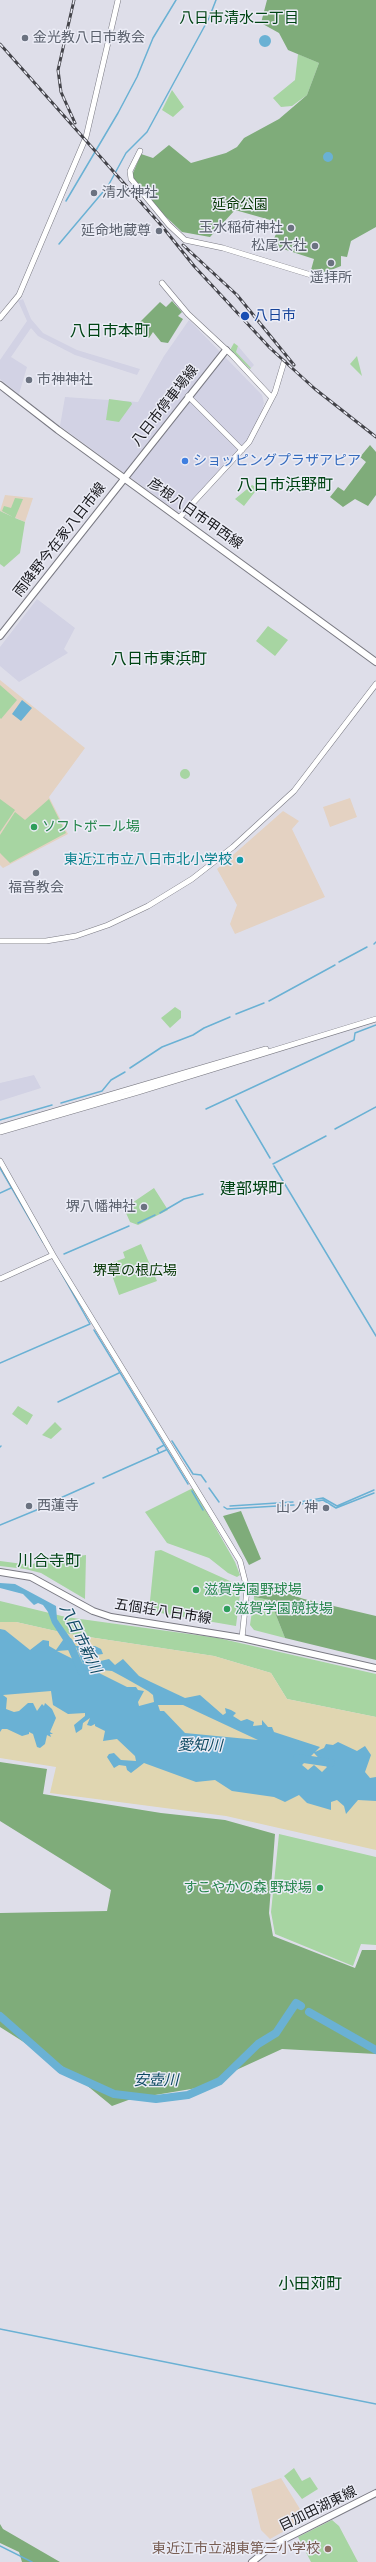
<!DOCTYPE html>
<meta charset="utf-8">
<style>
body{margin:0}
canvas{display:block;background:#dedee9}
</style>
<canvas width="376" height="2562"></canvas>
<script>
const ctx = document.querySelector('canvas').getContext('2d');
ctx.lineJoin = 'round';
function paint(path, color) {
  ctx.fillStyle = color;
  ctx.fill(path, 'evenodd');
}
function poly(rows) {
  const path = new Path2D();
  for (const r of rows) {
    if (r.length === 3) {
      path.moveTo(r[0] + r[2], r[1]);
      path.arc(r[0], r[1], r[2], 0, 2 * Math.PI);
      continue;
    }
    path.moveTo(r[0], r[1]);
    for (let i = 2; i < r.length; i += 2) path.lineTo(r[i], r[i + 1]);
  }
  return path;
}
function stroke(path, color, width, dash) {
  ctx.strokeStyle = color;
  ctx.lineWidth = width;
  ctx.lineCap = dash ? 'butt' : 'round';
  ctx.setLineDash(dash || []);
  ctx.stroke(path);
}
function label(font, color, halo, rows, align = 'center') {
  ctx.font = font + ' Manrope,"Noto Sans JP",sans-serif';
  ctx.lineWidth = 3;
  ctx.setLineDash([]);
  ctx.textBaseline = 'middle';
  ctx.strokeStyle = halo;
  ctx.fillStyle = color;
  for (const [text, x, y, turn = 0] of rows) {
    ctx.save();
    ctx.translate(x, y);
    ctx.rotate((+turn || 0) * Math.PI / 180);
    ctx.textAlign = isNaN(turn) ? turn : align;
    if (halo) ctx.strokeText(text, 0, 0);
    ctx.fillText(text, 0, 0);
    ctx.restore();
  }
}
paint(poly([
 [23,299,31,319,43,333,77,350,140,369,137,375,75,355,38,336,31,328,11,357,27,367,19,394,0,379,0,360,27,321,18,301],
 [189,320,262,395,264,403,257,428,242,450,183,513,178,512,60,426,65,397,138,402,164,356],
 [238,346,254,365,251,368,236,352],
 [37,599,75,628,64,649,68,653,19,682,0,666,0,647],
 [34,1075,41,1088,0,1101,0,1083]
]), '#d2d2e4');
paint(poly([
 [5,495,33,498,25,522,0,511],
 [0,680,85,748,49,797,68,834,3,868,0,865],
 [350,798,357,817,330,827,323,807],
 [283,811,299,821,292,829,325,897,235,934,230,924,237,905,217,869],
 [281,2478,306,2519,270,2539,261,2530,251,2489]
]), '#e4d2c2');
paint(poly([
 [298,54,319,63,307,95,292,106,281,107,273,98,295,80],
 [172,90,184,107,173,117,162,110],
 [234,343,238,346,236,352,251,368,250,369,230,350],
 [357,356,362,376,350,364],
 [109,399,131,402,132,404,119,422,106,420],
 [252,485,258,488,244,506,235,499],
 [15,498,23,499,15,518,25,522,20,553,4,567,0,564,0,511,13,517,2,511,4,506,11,508],
 [268,626,288,640,275,656,256,641],
 [0,685,17,700,1,719,0,718],
 [185,774,5],
 [0,799,15,810,0,832],
 [49,799,66,833,10,863,0,853,0,835,15,812,25,820],
 [175,1007,181,1011,181,1018,170,1028,161,1018],
 [154,1188,168,1210,138,1225,130,1222,126,1213,130,1209,129,1205],
 [141,1244,157,1281,119,1295,108,1264,125,1258,123,1252],
 [18,1406,33,1415,27,1425,12,1414],
 [55,1422,62,1429,51,1439,42,1435],
 [193,1488,235,1562,240,1575,237,1577,228,1573,209,1558,167,1543,145,1512],
 [161,1550,241,1586,236,1626,149,1611,155,1551],
 [56,1553,58,1559,86,1555,85,1599,41,1573,25,1569,0,1566,0,1561,31,1565],
 [254,1597,270,1600,285,1638,254,1630,250,1625],
 [0,1601,66,1617,218,1638,376,1674,376,1717,287,1699,271,1673,214,1656,69,1634,16,1622,0,1622],
 [279,1834,376,1857,376,1945,361,1944,353,1966,275,1934,271,1912],
 [294,2468,302,2481,310,2477,318,2489,302,2499,284,2476],
 [332,2520,339,2526,358,2562,311,2562,298,2537]
]), '#a7d5a2');
paint(poly([
 [267,0,376,0,376,227,351,241,347,257,341,256,341,266,326,272,311,270,314,259,271,245,281,223,235,210,210,237,182,232,162,213,133,178,133,173,141,154,153,158,169,145,191,163,226,153,237,147,244,138,279,119,307,95,319,63,288,50,279,33,261,23],
 [172,301,182,312,178,316,183,319,168,343,161,342,153,332,149,338,136,326,160,302,166,307],
 [370,445,376,452,376,495,368,506,355,499,343,507,330,497,338,487,344,491,366,462,360,457],
 [241,1511,261,1559,249,1565,223,1516],
 [253,1582,304,1599,376,1616,376,1660,285,1638,270,1600,254,1597],
 [0,1762,47,1769,43,1794,161,1813,225,1820,275,1834,269,1913,273,1936,355,1968,362,1950,376,1950,376,2054,282,2049,197,2088,131,2099,112,2106,68,2070,0,2027,0,1913,107,1911,111,1890,0,1821],
 [0,2524,3,2529,60,2562,22,2562,19,2552,0,2543]
]), '#7fac7a');
paint(poly([
 [0,1622,16,1622,69,1634,214,1656,271,1673,287,1699,376,1717,376,1850,226,1816,50,1793,56,1767,0,1758]
]), '#e0d6b1');
paint(poly([
 [265,41,6],
 [328,157,5],
 [22,700,32,708,21,721,12,714],
 [0,1583,15,1584,56,1606,57,1619,76,1646,95,1646,101,1649,103,1654,88,1656,92,1663,109,1659,115,1665,123,1659,139,1676,151,1682,185,1698,200,1695,223,1715,226,1713,225,1708,231,1710,236,1713,233,1716,241,1721,247,1719,254,1722,253,1726,262,1725,262,1720,268,1727,272,1727,274,1732,320,1747,315,1752,324,1748,326,1744,333,1745,338,1742,357,1751,365,1746,371,1755,365,1772,370,1778,376,1777,376,1801,358,1800,346,1814,344,1806,337,1800,331,1802,331,1810,307,1803,299,1795,285,1802,274,1797,232,1791,215,1780,196,1782,144,1763,131,1773,127,1770,126,1766,119,1765,114,1768,107,1757,109,1754,114,1753,121,1760,136,1761,135,1756,117,1739,103,1741,105,1731,95,1726,95,1724,91,1726,87,1725,90,1718,83,1723,82,1729,76,1733,74,1725,85,1716,85,1713,68,1714,53,1705,51,1691,3,1695,7,1698,6,1709,14,1712,19,1711,28,1703,33,1703,37,1711,42,1704,44,1706,45,1703,52,1709,56,1718,50,1732,53,1734,50,1734,51,1737,47,1735,45,1744,40,1748,37,1747,33,1734,29,1732,29,1734,22,1736,7,1729,2,1729,0,1732,0,1629,5,1630,30,1650,43,1640,49,1641,49,1646,56,1650,63,1640,52,1623,48,1612,43,1605,38,1603,34,1605,23,1594,0,1588],
 [76,1647,83,1664,57,1651,70,1650,72,1652],
 [91,1669,112,1671,125,1678,148,1691,153,1695,154,1702,139,1706,138,1702,144,1691,138,1690,136,1687,127,1687],
 [158,1705,183,1705,258,1740,185,1733,164,1711,160,1711],
 [314,1753,327,1767,322,1772,314,1765,308,1770,302,1765]
]), '#6ab1d4');
stroke(poly([
 [66,201,118,113,137,77,153,38,176,0],
 [59,244,108,186,126,153,147,132,209,18,216,0],
 [374,944,376,942],
 [339,962,367,947],
 [269,1001,335,965],
 [236,1014,264,1003],
 [130,1068,162,1047,193,1035,204,1028,230,1017],
 [236,1100,270,1158],
 [61,1103,102,1091,111,1080,125,1072],
 [206,1109,354,1040,355,1033,376,1025],
 [0,1120,52,1105],
 [335,1129,376,1107],
 [273,1164,326,1136],
 [274,1166,376,1336],
 [0,1168,43,1242],
 [0,1193,11,1188],
 [160,1213,184,1199,203,1194],
 [138,1223,155,1215],
 [64,1254,129,1226],
 [94,1330,188,1484],
 [0,1363,90,1324,59,1269],
 [58,1402,119,1373],
 [172,1441,193,1474,201,1475,206,1482],
 [0,1447,1,1446],
 [159,1453,157,1449,164,1445],
 [103,1478,166,1450],
 [209,1488,219,1502],
 [192,1491,203,1510],
 [300,1502,323,1498,337,1506,374,1490],
 [47,1504,94,1483],
 [301,1504,323,1500,336,1508,374,1493],
 [230,1506,293,1502],
 [224,1507,227,1509,294,1505],
 [0,1525,39,1509],
 [0,2329,376,2404],
 [0,2546,32,2562]
]), '#6ab1d4', 1.5);
stroke(poly([
 [69,1642,82,1672],
 [297,1758,331,1763],
 [309,2012,376,2050],
 [0,2016,61,2070,114,2094,156,2099,188,2095,220,2081,258,2044,276,2033,296,2003,301,2006]
]), '#6ab1d4', 8);
const minor = poly([
 [140,151,130,171,131,179,169,225,185,240,223,248,311,275],
 [162,283,188,314,232,355,272,398],
 [0,318,19,295,86,137,118,0],
 [188,396,242,450],
 [179,518,249,442,275,392,284,362],
 [0,941,46,941,76,936,108,925,148,906,192,879,233,847,294,791,376,684],
 [0,1127,266,1049],
 [0,1132,138,1092,376,1019],
 [0,1161,53,1255,240,1561,247,1589,242,1638],
 [0,1279,53,1255]
]);
const major = poly([
 [0,385,58,430,376,662],
 [0,636,226,350],
 [0,1572,31,1577,93,1611,111,1617,242,1638,376,1668],
 [252,2562,273,2545,376,2493]
]);
stroke(minor, '#7a7a83', 6);
stroke(major, '#7a7a83', 8);
stroke(minor, '#fff', 5);
stroke(major, '#fff', 6);
const rail = poly([
 [74,0,58,70,61,92,75,123],
 [0,44,161,225,194,266,270,348,315,389,376,437],
 [183,245,237,295,294,365]
]);
stroke(rail, '#434349', 3);
stroke(rail, '#ebecf6', 1.5, [4.5]);
for (const [x, y, r, color] of [
 [25,38,4,"#6b7280"],
 [94,193,4,"#6b7280"],
 [291,228,4,"#6b7280"],
 [159,231,4,"#6b7280"],
 [315,246,4,"#6b7280"],
 [331,263,4,"#6b7280"],
 [245,316,5,"#1a4fb4"],
 [29,380,4,"#6b7280"],
 [185,461,4,"#3f7fe0"],
 [34,827,4,"#2e9e5b"],
 [240,860,4,"#0f9aa8"],
 [36,873,4,"#6b7280"],
 [144,1207,4,"#6b7280"],
 [29,1506,4,"#6b7280"],
 [326,1508,4,"#6b7280"],
 [196,1590,4,"#2e9e5b"],
 [227,1609,4,"#2e9e5b"],
 [320,1888,4,"#2e9e5b"],
 [328,2549,4,"#8d6e63"]
]) {
  const dot = new Path2D();
  dot.arc(x, y, r, 0, 2 * Math.PI);
  ctx.fillStyle = color;
  ctx.fill(dot);
  stroke(dot, '#ebecf6', 1.5);
}
label('14px', '#5b616d', '#ebecf6', [
 ["金光教八日市教会",33,38,"left"],
 ["清水神社",102,193,"left"],
 ["玉水稲荷神社",283,228],
 ["延命地蔵尊",151,231],
 ["松尾大社",307,246],
 ["遥拝所",331,278,"center"],
 ["市神神社",37,380,"left"],
 ["福音教会",36,888,"center"],
 ["堺八幡神社",136,1207],
 ["西蓮寺",37,1506,"left"],
 ["山ノ神",318,1508]
], 'right');
label('14px', '#063704', '#ebecf6', [
 ["延命公園",240,205],
 ["堺草の根広場",135,1271]
]);
label('14px', '#164399', '#ebecf6', [
 ["八日市",254,316]
], 'left');
label('14px', '#18181c', '#ebecf6', [
 ["八日市停車場線",165,406,-52],
 ["彦根八日市甲西線",195,514,35],
 ["雨降野今在家八日市線",60,540,-52],
 ["五個荘八日市線",163,1612,9],
 ["目加田湖東線",318,2509,-26]
]);
label('14px', '#366cbe', '#ebecf6', [
 ["ショッピングプラザアピア",193,461]
], 'left');
label('14px', '#27864d', '#ebecf6', [
 ["ソフトボール場",42,827],
 ["滋賀学園野球場",204,1590],
 ["滋賀学園競技場",235,1609],
 ["すこやかの森 野球場",312,1888,"right"]
], 'left');
label('14px', '#0d838f', '#ebecf6', [
 ["東近江市立八日市北小学校",232,860]
], 'right');
label('14px', '#785e54', '#ebecf6', [
 ["東近江市立湖東第三小学校",320,2549]
], 'right');
label('15px', '#004414', '#ebecf6', [
 ["八日市清水二丁目",239,19]
]);
label('italic 15px', '#0d4961', '#ebecf6', [
 ["八日市新川",80,1639,64],
 ["愛知川",200,1746,1],
 ["安壺川",156,2081]
]);
label('16px', '#004414', '#ebecf6', [
 ["八日市本町",110,332],
 ["八日市浜野町",285,486],
 ["八日市東浜町",159,660],
 ["建部堺町",252,1190],
 ["川合寺町",49,1562],
 ["小田苅町",310,2285]
]);
</script>
